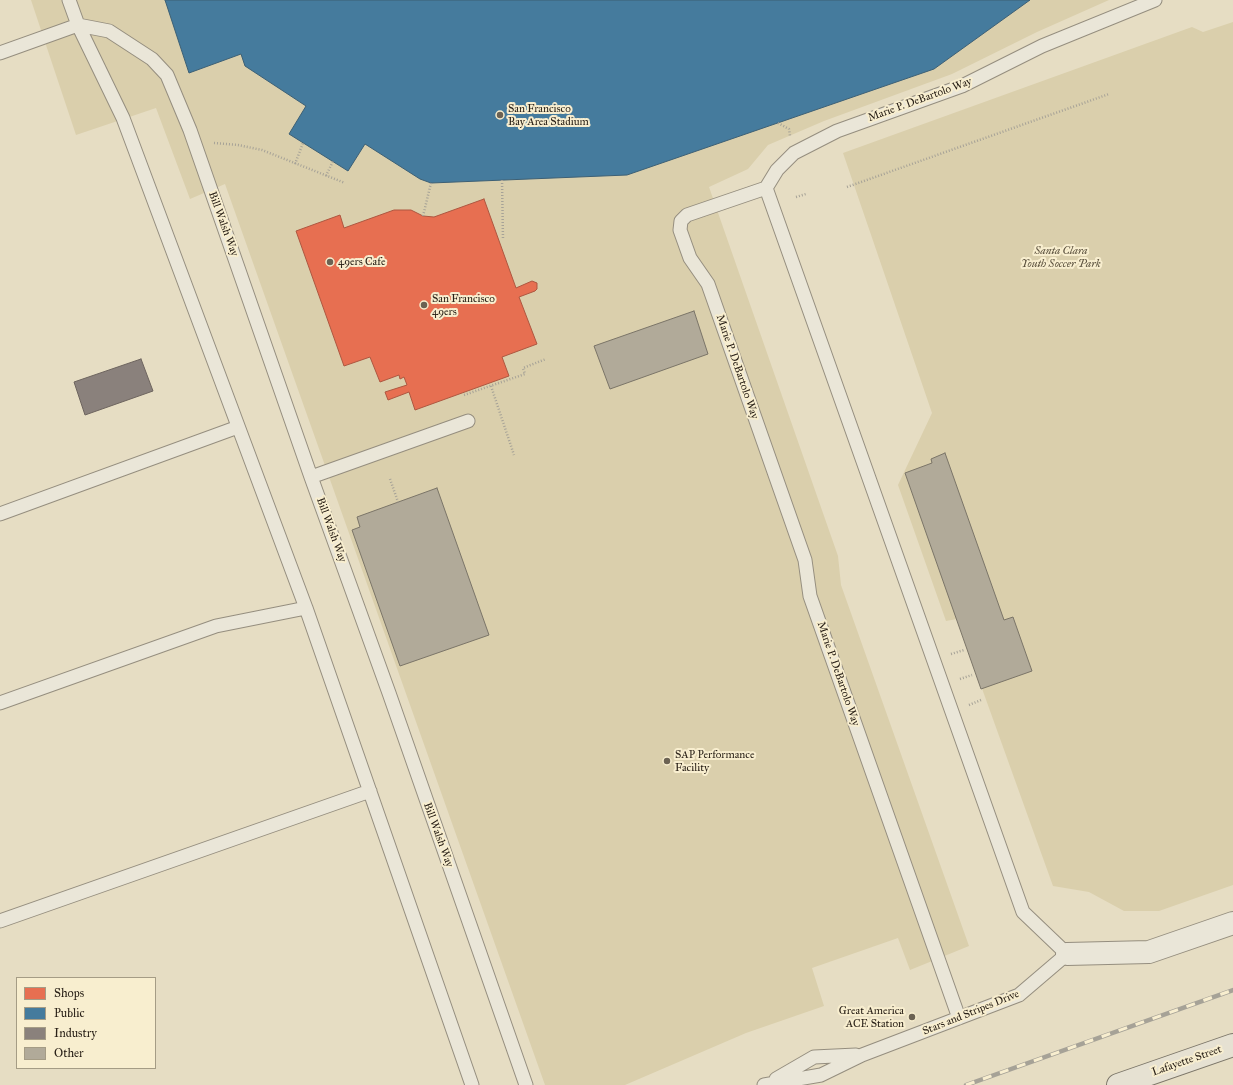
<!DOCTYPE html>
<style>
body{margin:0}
#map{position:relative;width:1233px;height:1085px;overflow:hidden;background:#e6ddc3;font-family:"IM FELL Great Primer",serif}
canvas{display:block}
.legend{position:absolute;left:16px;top:977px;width:140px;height:92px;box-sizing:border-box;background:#f8eecf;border:1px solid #a59c85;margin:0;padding:5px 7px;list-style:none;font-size:12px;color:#292017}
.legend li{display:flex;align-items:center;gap:8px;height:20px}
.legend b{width:20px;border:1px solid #a59c85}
</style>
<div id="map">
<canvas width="1233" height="1085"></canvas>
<ul class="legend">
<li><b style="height:11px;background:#e76f51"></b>Shops</li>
<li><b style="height:11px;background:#457b9d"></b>Public</li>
<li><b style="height:11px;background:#8a817c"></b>Industry</li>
<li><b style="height:11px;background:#b1aa99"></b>Other</li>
</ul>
</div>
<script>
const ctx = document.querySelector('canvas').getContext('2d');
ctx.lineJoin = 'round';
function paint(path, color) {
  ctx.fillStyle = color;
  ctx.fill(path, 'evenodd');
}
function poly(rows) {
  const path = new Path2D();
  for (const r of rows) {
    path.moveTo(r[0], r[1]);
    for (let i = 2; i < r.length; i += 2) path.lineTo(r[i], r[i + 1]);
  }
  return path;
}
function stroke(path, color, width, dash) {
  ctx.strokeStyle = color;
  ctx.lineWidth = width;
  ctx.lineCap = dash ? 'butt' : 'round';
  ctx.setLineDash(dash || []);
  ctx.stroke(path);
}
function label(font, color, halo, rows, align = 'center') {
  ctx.font = font + ' "IM FELL Great Primer",serif';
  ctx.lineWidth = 4;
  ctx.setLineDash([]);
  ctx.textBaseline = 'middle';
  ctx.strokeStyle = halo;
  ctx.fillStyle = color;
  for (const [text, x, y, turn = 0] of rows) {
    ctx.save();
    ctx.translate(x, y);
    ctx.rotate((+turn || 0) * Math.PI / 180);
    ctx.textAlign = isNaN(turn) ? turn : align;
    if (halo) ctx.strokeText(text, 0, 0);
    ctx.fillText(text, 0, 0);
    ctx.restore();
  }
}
paint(poly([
 [31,0,1109,0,1037,32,952,74,824,121,768,145,748,169,709,187,838,556,841,585,969,946,910,970,898,938,812,968,824,1006,746,1033,625,1085,545,1085,225,184,190,199,156,108,76,135],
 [1233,22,1233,885,1159,911,1124,911,1089,892,1053,886,957,619,946,621,898,485,932,413,843,153,1192,27,1203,32]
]), '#dacfac');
const shops = poly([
 [484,199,516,288,532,281,537,283,537,289,535,291,519,297,537,344,502,357,509,376,415,410,409,392,388,400,385,392,407,385,404,377,400,379,399,375,380,382,370,357,344,366,296,231,340,215,344,228,394,210,411,210,423,216,434,217,484,199]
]);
paint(shops, '#e76f51');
stroke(shops, '#ae5740', 1);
const public = poly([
 [165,0,1030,0,934,69,627,175,431,183,420,179,365,144,348,171,289,134,306,106,245,66,241,54,189,73,165,0]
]);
paint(public, '#457b9d');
stroke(public, '#3d6075', 1);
const industry = poly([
 [141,359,153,391,85,415,74,382,141,359]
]);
paint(industry, '#8a817c');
stroke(industry, '#6d645e', 1);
const building = poly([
 [694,311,708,354,610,389,594,346,694,311],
 [945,453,1004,620,1013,617,1032,671,981,689,905,473,932,463,931,459,945,453],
 [437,488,489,635,400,666,352,530,360,527,357,517,437,488]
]);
paint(building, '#b1aa99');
stroke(building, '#7b7568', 1);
const service = poly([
 [69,0,78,25,123,118,306,608,472,1085],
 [78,25,109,31,152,59,167,75,190,130,311,477,389,693,526,1085],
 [0,53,78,25],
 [311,477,468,421],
 [0,514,238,427],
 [0,703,216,626,306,608],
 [0,921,370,791],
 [959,1018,810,596,805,560,708,284,690,258,680,230,681,221,687,215,766,188,777,170,794,153,837,131,962,86,1042,46,1155,0],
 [776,1079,814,1057,856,1055],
 [764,1085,821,1075,862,1055,1019,995,1067,954,1023,912,766,188]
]);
const minor = poly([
 [1067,954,1149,952,1233,923]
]);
const primary = poly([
 [1118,1085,1233,1045]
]);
stroke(service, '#958e7f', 15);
stroke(minor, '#958e7f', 24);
stroke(primary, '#7b7568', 24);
stroke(poly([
 [778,123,789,129,790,136],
 [214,143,238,145,262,150,345,183],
 [295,164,303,143],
 [326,176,333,161],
 [502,180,503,240],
 [847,187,1109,94],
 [796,197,806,194],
 [423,216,431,183],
 [491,386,514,455],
 [464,395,525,374,523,368,546,359],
 [390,479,398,502],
 [951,654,964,650],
 [960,679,972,675],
 [969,705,981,700]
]), '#a6a297', 2.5, [1, 2]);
stroke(service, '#eae6d8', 13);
stroke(minor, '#eae6d8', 22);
stroke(primary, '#e6e1d2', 22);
const rail = poly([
 [966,1085,1233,990]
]);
stroke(rail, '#a6a297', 4.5);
stroke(rail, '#f8eecf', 3, [9]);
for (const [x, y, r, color] of [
 [500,115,4,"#6b6253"],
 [330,262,4,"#6b6253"],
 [424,305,4,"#6b6253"],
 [667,761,4,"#6b6253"],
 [912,1017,4,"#6b6253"]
]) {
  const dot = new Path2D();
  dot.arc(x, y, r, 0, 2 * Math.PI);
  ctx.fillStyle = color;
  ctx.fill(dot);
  stroke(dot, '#f8eecf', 1.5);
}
label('11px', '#292017', '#f8eecf', [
 ["Marie P. DeBartolo Way",920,100,-20],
 ["Bill Walsh Way",223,224,70],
 ["Marie P. DeBartolo Way",737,367,71],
 ["Bill Walsh Way",331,530,70],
 ["Marie P. DeBartolo Way",838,674,71],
 ["Bill Walsh Way",438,835,70],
 ["Stars and Stripes Drive",971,1013,-22],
 ["Lafayette Street",1187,1061,-19]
]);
label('11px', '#292017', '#f8eecf', [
 ["San Francisco",508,109],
 ["Bay Area Stadium",508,122],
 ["49ers Cafe",338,262],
 ["San Francisco",432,299],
 ["49ers",432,312],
 ["SAP Performance",675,755],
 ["Facility",675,768],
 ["Great America",904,1011,"right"],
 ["ACE Station",904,1024,"right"]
], 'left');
label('italic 11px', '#5b513e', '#f8eecf', [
 ["Santa Clara",1061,251],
 ["Youth Soccer Park",1061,264]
]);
</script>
